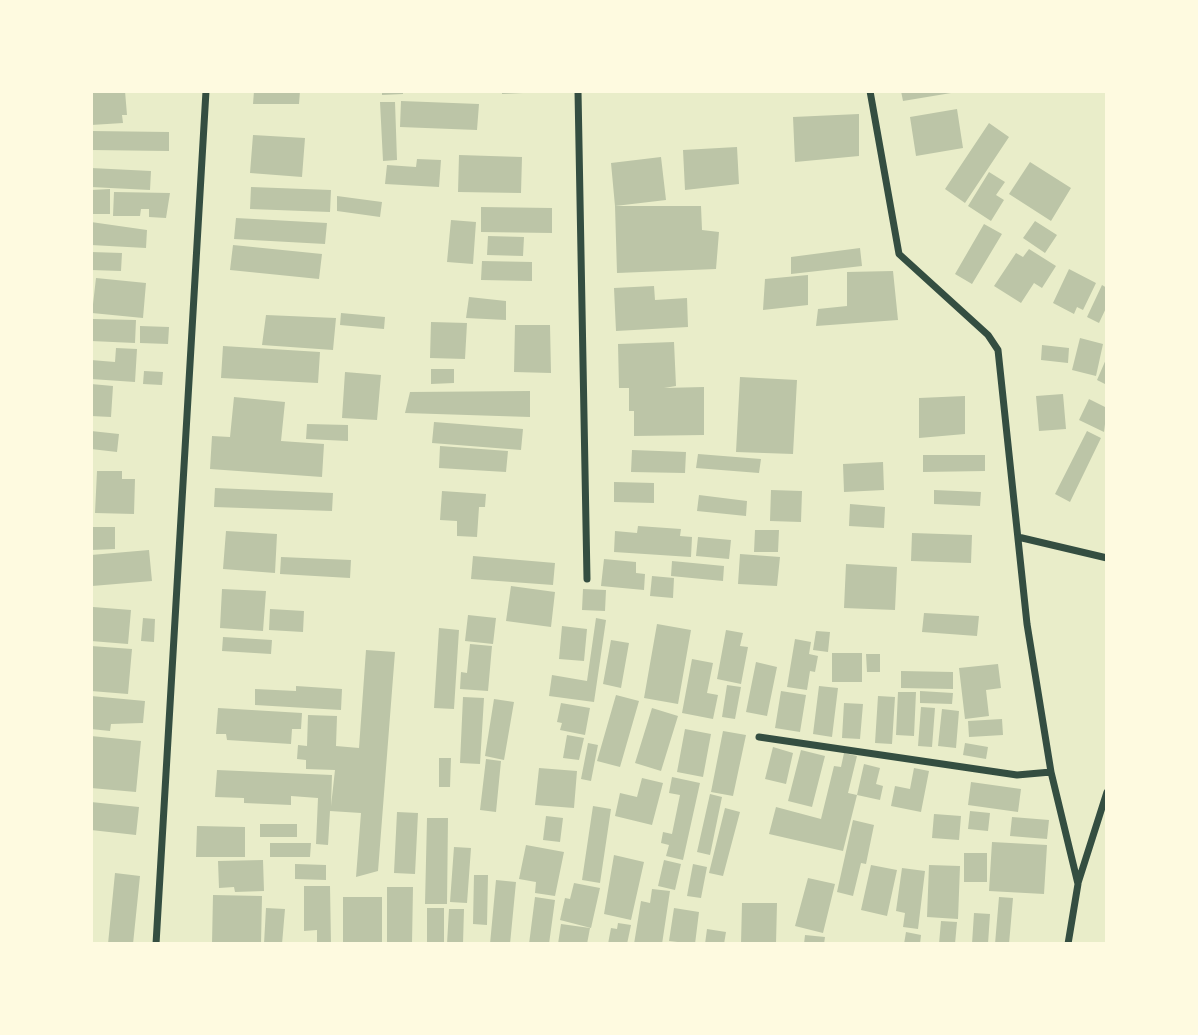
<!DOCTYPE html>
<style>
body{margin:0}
#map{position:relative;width:1198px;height:1035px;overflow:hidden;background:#e9edc9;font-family:"DM Sans",sans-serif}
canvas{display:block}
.frame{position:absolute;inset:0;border:93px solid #fefae0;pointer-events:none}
</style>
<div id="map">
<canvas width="1198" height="1035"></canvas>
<div class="frame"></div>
</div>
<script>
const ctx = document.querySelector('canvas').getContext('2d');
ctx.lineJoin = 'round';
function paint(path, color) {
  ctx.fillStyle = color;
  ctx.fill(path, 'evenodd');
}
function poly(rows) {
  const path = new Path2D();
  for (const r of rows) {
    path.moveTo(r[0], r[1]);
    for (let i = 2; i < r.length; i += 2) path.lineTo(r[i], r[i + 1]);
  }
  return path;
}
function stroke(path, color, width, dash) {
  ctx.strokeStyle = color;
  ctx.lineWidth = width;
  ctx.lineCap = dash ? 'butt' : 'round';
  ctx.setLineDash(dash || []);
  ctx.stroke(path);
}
paint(poly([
 [91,91,125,91,127,115,122,115,123,123,91,125],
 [254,91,300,91,299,104,253,104],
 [382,91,403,91,403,94,382,95],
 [502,91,523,91,523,93,502,94],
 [901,91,957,91,957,92,903,101],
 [401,101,479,104,477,130,400,127],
 [380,102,395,102,397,160,383,161],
 [957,109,963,148,916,156,910,117],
 [859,114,859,156,795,162,793,117],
 [989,123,1009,137,965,203,945,189],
 [91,131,169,132,169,151,91,150],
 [253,135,305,138,302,177,250,173],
 [737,147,739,184,685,190,683,150],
 [459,155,522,157,521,193,458,192],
 [661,157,666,200,615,206,611,163],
 [417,159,441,160,439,187,385,184,387,165,416,167],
 [1030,162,1071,188,1051,221,1009,194],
 [91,168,151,171,150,190,91,187],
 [989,172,1005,182,996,195,1004,200,991,221,968,206],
 [251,187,331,190,330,212,250,209],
 [110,189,110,214,91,214,91,190],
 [114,192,170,193,166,218,149,217,149,209,141,209,140,216,113,216],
 [337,196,382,202,380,217,337,211],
 [615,206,701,206,702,230,719,232,716,269,617,273],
 [481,207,552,208,552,233,481,232],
 [236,218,327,223,325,244,234,239],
 [451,220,476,222,473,264,447,262],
 [1035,221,1057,235,1045,253,1023,238],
 [91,222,147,230,146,248,91,245],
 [984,224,1002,234,972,284,955,274],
 [488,236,524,237,523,256,487,255],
 [233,245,322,254,319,279,230,270],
 [860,248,862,266,791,274,791,257],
 [1029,249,1056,266,1042,288,1034,283,1021,303,994,286,1016,253,1023,257],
 [91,252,122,253,121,271,91,270],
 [482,261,532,262,532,281,481,280],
 [1069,269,1096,283,1083,310,1077,307,1074,314,1053,303],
 [893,271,898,320,816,326,818,309,847,306,847,272],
 [808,275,808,305,763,310,765,279],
 [96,278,146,283,143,318,92,313],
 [1102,285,1107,288,1107,306,1099,323,1087,317],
 [654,286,655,300,687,298,688,327,616,331,614,288],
 [469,297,506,301,506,320,466,318],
 [341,313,385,317,384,329,340,325],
 [266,315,336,318,333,350,262,345],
 [93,319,136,320,135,343,91,341],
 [431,322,467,323,465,359,430,358],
 [515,325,550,325,551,373,514,372],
 [140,326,169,327,168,344,140,343],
 [1080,338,1103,344,1096,376,1072,370],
 [674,342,676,386,664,388,704,387,704,435,634,436,634,411,629,411,629,388,619,388,618,344],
 [1042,345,1069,348,1068,363,1041,360],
 [223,346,320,352,318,383,221,378],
 [116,348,137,349,135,382,91,379,91,360,115,362],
 [1107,357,1107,385,1097,380],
 [431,369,454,369,454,383,431,384],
 [144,371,163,372,162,385,143,384],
 [345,372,381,375,377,420,342,418],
 [740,377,797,380,793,454,736,452],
 [91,384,113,386,111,417,91,416],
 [530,391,530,417,405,413,410,392],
 [1063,394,1066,429,1039,431,1036,396],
 [965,396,965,434,919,438,919,398],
 [234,397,285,402,281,441,324,444,322,477,210,469,212,436,230,437],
 [1089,399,1107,408,1104,432,1079,420],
 [434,422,523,429,521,450,432,443],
 [307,424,348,425,348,441,306,439],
 [91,431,119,434,117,452,91,449],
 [1087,431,1101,438,1070,502,1055,494],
 [440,446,508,451,506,472,439,468],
 [632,450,686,452,685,473,631,472],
 [698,454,761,459,759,473,696,468],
 [923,455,985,455,985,471,923,472],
 [883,462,884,490,844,492,843,464],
 [97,471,122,471,122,479,135,479,134,514,95,513],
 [614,482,654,483,654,503,614,502],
 [215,488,333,493,332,511,214,507],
 [771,490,802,491,801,522,770,521],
 [934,490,981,492,980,506,934,504],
 [442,491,486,494,485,507,479,507,477,537,457,536,457,521,440,520],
 [699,495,747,501,746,516,697,511],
 [850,504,885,507,884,528,849,526],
 [638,526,681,529,680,536,692,537,691,557,614,552,615,531,637,533],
 [91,527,115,527,115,549,91,550],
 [755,530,779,530,778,552,754,552],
 [226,531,277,534,275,573,223,569],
 [912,533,972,535,971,563,911,561],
 [698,537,731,540,729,559,696,556],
 [149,550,152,581,92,586,91,555],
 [740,554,780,557,777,586,738,584],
 [473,556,555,563,553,585,471,579],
 [281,557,351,560,350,578,280,574],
 [604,559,636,562,636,573,645,574,644,590,601,586],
 [672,561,724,566,723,581,671,576],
 [846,564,897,567,895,610,844,608],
 [652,576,674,578,673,598,650,596],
 [511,586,555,592,551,627,506,621],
 [222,589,266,591,263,631,220,628],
 [583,589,606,590,605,611,582,610],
 [93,607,131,610,128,644,91,641],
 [270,609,304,611,303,632,269,630],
 [924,613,979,616,977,636,922,632],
 [468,615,496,618,493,644,465,641],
 [143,618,155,619,154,642,141,641],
 [596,618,606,620,594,702,549,696,552,675,587,681],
 [657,624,691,630,678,704,644,698],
 [562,626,587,629,584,661,559,659],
 [439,628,459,630,454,709,434,708],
 [726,630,743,633,740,646,748,647,741,684,717,679],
 [816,631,830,632,828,652,813,650],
 [223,637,272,640,271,654,222,651],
 [795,639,811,642,809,654,818,656,815,672,810,671,807,690,787,687],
 [611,640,629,643,621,688,603,684],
 [470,644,492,646,488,691,460,689,461,672,467,673],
 [91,646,132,649,128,694,91,691],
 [366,650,395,652,378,871,356,877,361,813,330,811,328,845,316,844,318,798,291,796,291,805,244,803,244,798,215,797,217,770,332,775,331,806,335,770,306,769,306,760,297,759,298,745,307,746,308,715,337,716,336,746,359,748],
 [832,653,862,653,862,682,832,682],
 [866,654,880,654,880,672,867,672],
 [692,659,713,663,707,693,718,695,713,719,682,713],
 [756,662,777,667,767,716,746,712],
 [998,664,1001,688,986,690,989,716,965,719,959,668],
 [901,671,953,672,953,689,901,688],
 [727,685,741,687,735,719,722,717],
 [296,686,342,689,341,710,255,705,255,689,296,691],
 [819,686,838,688,832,737,813,734],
 [781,691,806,695,800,732,775,728],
 [920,691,953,693,952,704,920,703],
 [898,692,916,692,914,736,896,735],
 [616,695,639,701,620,767,597,761],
 [91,696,145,701,143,723,111,724,110,731,91,729],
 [878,696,895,697,892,744,875,743],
 [463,697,484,698,480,764,460,763],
 [494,699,514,702,504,760,485,756],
 [561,703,590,708,585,735,560,730,562,723,557,722],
 [844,703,863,704,860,739,842,738],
 [921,707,935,708,932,747,918,746],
 [218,708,302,713,301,729,292,729,291,744,227,740,226,734,216,734],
 [652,708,678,716,661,771,635,763],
 [942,709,959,711,956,748,938,746],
 [1002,719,1003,735,969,737,968,721],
 [685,729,711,734,703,777,677,772],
 [723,731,746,735,733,796,711,792],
 [567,735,584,738,579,760,563,758],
 [91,736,141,741,136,792,91,788],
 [588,743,598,745,591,781,581,779],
 [965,743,988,747,986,759,963,755],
 [773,747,793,753,786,784,765,779],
 [801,750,825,756,812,807,788,801],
 [844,753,857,756,848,793,857,795,843,851,769,834,776,807,821,819,834,766,841,767],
 [439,758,451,758,450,787,439,787],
 [486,759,501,761,496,812,480,810],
 [864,764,880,768,876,784,883,786,880,800,857,795],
 [539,768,577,771,574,808,535,805],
 [914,768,929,771,921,812,891,806,895,786,910,789],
 [672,777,700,783,683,860,666,856,669,845,661,843,663,832,672,834,680,795,669,793],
 [642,778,663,783,652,825,615,816,620,793,637,797],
 [971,782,1021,789,1018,812,968,805],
 [710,794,722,797,710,855,697,852],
 [91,802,139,807,136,835,91,830],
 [593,806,611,809,600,883,582,880],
 [725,808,740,812,723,876,709,873],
 [970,811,990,813,988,831,968,829],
 [397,812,418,813,415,874,394,873],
 [934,814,961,816,959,840,932,838],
 [546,816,563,818,560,842,543,840],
 [1012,817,1049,820,1047,839,1010,836],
 [427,818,448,818,447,904,425,904],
 [853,820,874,825,866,864,861,863,853,896,837,892],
 [260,824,297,824,297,837,260,837],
 [197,826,245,827,245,857,196,857],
 [992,842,1047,845,1044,894,989,891],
 [270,843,311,843,310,857,270,857],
 [526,845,564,852,555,896,535,893,536,882,519,879],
 [454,847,471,848,467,903,450,902],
 [964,853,987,853,987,882,964,882],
 [614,855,644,862,631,920,604,914],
 [263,860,264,891,235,892,234,887,219,888,218,861],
 [664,860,681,864,675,890,658,886],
 [295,864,326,865,326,880,295,879],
 [693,864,707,867,701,898,687,896],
 [871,865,897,870,887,916,861,910],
 [929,865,960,866,958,919,927,917],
 [902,868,925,871,918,929,903,927,905,913,896,911],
 [115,873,140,876,133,944,108,944],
 [474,875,488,875,487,925,473,924],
 [808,878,835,884,823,933,795,926],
 [496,880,516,882,510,944,490,944],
 [574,883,600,888,591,928,560,920,565,898,570,899],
 [304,886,330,886,331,944,317,944,317,930,304,931],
 [387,887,413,887,412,944,387,944],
 [652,889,670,891,662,944,634,944,641,901,650,903],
 [213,895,262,896,261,944,212,944],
 [343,897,382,897,382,944,343,944],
 [535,897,555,900,549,944,529,944],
 [999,897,1013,898,1009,944,995,944],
 [742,903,777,903,776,944,741,944],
 [266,908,285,909,282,944,264,944],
 [427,908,444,908,444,944,427,944],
 [674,908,699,912,695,944,669,941],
 [449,909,464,909,463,944,447,944],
 [974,913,990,914,988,944,972,944],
 [941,921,957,922,955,944,939,944],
 [618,923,631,925,627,944,608,944,611,928,617,929],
 [561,924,590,928,587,944,558,944],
 [707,929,726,932,724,944,705,944],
 [906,932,921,935,920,944,904,944],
 [805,935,825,937,824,944,804,944]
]), '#bcc5a7');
stroke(poly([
 [578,91,587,579],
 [870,91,899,254,988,335,998,350,1027,624,1051,772,1078,884,1068,944],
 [1018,537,1107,558],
 [759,737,1017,775,1051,772],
 [1078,883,1107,792],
 [156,944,206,91]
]), '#344e41', 7);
</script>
